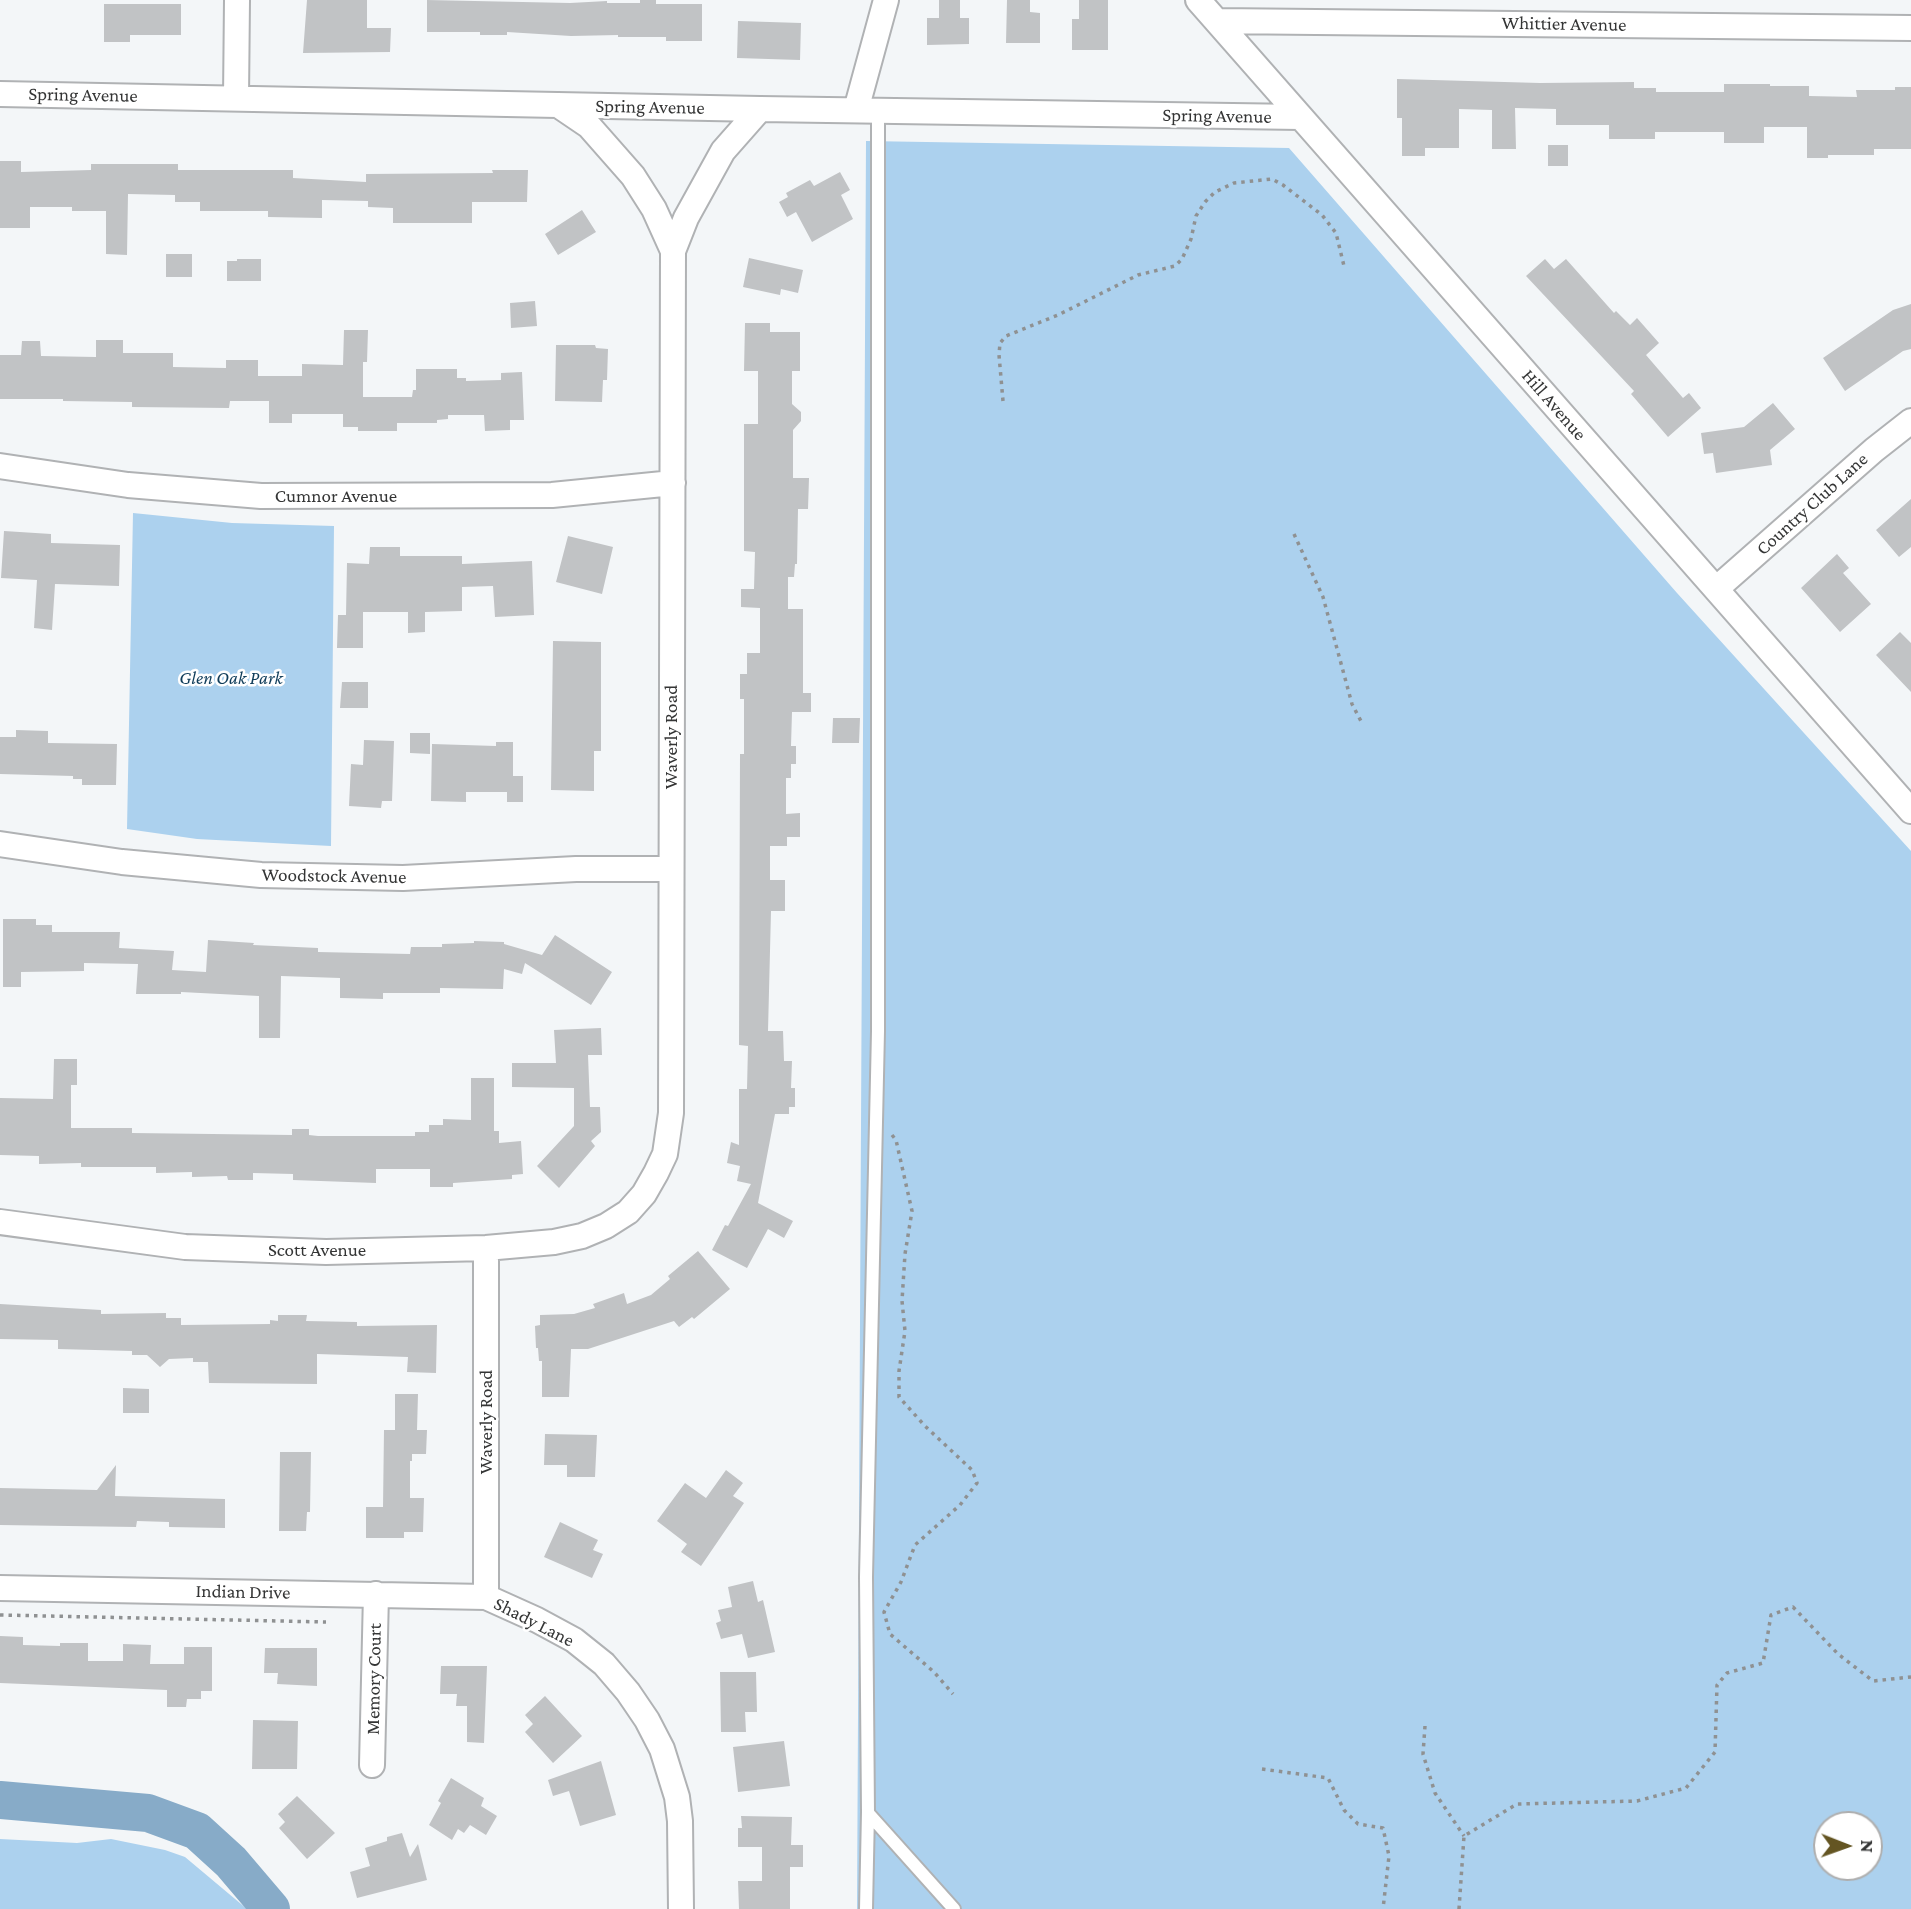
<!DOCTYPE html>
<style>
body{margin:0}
#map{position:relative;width:1911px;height:1909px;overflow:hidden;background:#f3f6f8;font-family:"Crimson Pro",serif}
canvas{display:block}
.north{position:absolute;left:1813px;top:1811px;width:70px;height:70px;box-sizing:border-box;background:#fff;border:2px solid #aeaeae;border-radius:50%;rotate:91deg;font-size:19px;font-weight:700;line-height:28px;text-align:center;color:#343535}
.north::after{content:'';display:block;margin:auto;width:24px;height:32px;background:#645522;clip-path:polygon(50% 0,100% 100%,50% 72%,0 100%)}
</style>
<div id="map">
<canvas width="1911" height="1909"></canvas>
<div class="north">N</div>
</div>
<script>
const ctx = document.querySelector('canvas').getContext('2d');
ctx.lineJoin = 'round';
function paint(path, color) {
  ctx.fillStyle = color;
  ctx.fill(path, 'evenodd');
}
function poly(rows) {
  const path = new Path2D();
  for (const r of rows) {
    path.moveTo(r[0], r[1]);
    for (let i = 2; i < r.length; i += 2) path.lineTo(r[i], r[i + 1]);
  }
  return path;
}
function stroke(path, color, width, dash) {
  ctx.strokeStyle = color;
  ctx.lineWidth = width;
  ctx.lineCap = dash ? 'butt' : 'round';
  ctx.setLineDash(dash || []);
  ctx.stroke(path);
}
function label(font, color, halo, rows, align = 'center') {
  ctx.font = font + ' "Crimson Pro",serif';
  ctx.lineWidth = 5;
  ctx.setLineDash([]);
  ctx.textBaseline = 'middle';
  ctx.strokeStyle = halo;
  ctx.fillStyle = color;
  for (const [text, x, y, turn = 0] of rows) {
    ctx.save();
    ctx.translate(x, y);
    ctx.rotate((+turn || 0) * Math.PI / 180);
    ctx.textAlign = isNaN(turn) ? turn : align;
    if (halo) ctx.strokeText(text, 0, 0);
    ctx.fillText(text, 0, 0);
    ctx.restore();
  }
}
paint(poly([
 [866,141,1289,148,1677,593,1911,851,1911,1909,857,1909],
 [1827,1825,1869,1825,1869,1867,1827,1867],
 [133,513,232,523,334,526,331,846,197,839,127,829],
 [0,1839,77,1843,111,1839,165,1850,185,1857,247,1909,0,1909]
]), '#acd1ee');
stroke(poly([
 [0,1800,148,1813,197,1831,231,1862,271,1909]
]), '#87abc8', 38);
paint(poly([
 [307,0,367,0,367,28,391,28,390,52,303,53],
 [427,0,570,3,607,1,607,3,640,3,640,0,656,0,656,4,702,4,702,41,666,41,666,37,618,37,618,35,571,36,507,32,507,35,480,35,480,32,427,32],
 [939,0,960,0,960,18,969,18,969,44,927,45,927,18,939,18],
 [1007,0,1030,0,1030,12,1040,13,1040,43,1006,43],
 [1079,0,1108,0,1108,50,1072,50,1072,19,1079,19],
 [104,4,181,4,181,35,130,35,130,42,104,42],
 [738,21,801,23,800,60,737,58],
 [1397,79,1540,83,1634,82,1634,88,1656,88,1656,92,1724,92,1724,84,1770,84,1770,86,1809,86,1809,96,1857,97,1856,90,1895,90,1895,87,1911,87,1911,149,1874,149,1874,155,1828,155,1828,158,1807,158,1807,127,1764,127,1764,143,1724,143,1724,132,1655,132,1655,139,1609,139,1609,125,1556,125,1556,109,1515,108,1516,149,1492,149,1492,110,1459,109,1459,148,1425,148,1425,156,1402,156,1402,118,1397,118],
 [1548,145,1568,145,1568,166,1548,166],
 [0,161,21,161,21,172,91,170,91,164,178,164,178,170,293,170,293,178,366,182,366,174,493,173,492,170,528,170,527,202,472,202,472,223,393,223,393,208,368,207,368,201,322,200,322,218,268,217,268,211,200,211,200,202,175,202,175,195,128,194,127,255,106,254,106,211,72,211,72,207,30,207,30,228,0,228],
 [840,172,850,190,841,195,853,219,812,242,796,212,787,217,779,202,788,197,786,193,810,180,814,186],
 [582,210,596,232,558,255,545,234],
 [166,254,192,254,192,277,166,277],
 [749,258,803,270,798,293,781,289,780,295,743,287],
 [237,259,261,259,261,281,227,281,227,261,237,261],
 [1545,259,1554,269,1566,259,1614,313,1616,311,1630,325,1637,318,1659,343,1646,355,1683,398,1689,393,1701,408,1668,437,1631,394,1634,391,1526,276],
 [535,301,537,326,511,328,510,303],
 [1911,304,1911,349,1903,351,1845,391,1823,358,1893,310],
 [745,323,770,323,770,332,800,332,800,371,792,371,792,404,801,412,801,421,793,430,793,478,809,478,808,509,798,509,797,564,795,564,794,577,788,577,788,609,803,609,803,693,811,693,811,712,792,712,791,746,796,746,796,764,791,764,791,778,786,778,786,814,800,813,800,837,787,837,787,846,770,846,770,880,785,880,785,911,771,911,768,1031,783,1031,784,1061,792,1061,791,1088,795,1088,795,1107,789,1107,789,1114,775,1114,758,1203,793,1221,784,1238,768,1229,747,1268,712,1250,725,1225,728,1226,751,1184,737,1181,740,1166,727,1163,731,1142,739,1145,739,1089,747,1089,748,1046,739,1045,740,754,744,754,744,699,740,699,740,674,747,674,747,653,760,653,760,608,741,607,741,589,754,589,755,552,744,551,744,424,758,424,758,371,744,371],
 [344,330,368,330,367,362,363,362,363,397,412,397,413,390,416,390,416,369,457,369,457,378,466,378,466,381,501,380,501,373,522,372,524,420,510,420,510,430,485,431,484,415,448,415,448,419,437,420,437,423,397,423,397,431,358,431,358,427,343,427,343,414,292,414,292,423,269,423,269,401,230,401,229,408,132,407,132,402,63,401,63,399,0,399,0,355,21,355,22,341,40,341,41,356,96,357,96,340,123,340,123,353,173,353,173,367,226,368,226,360,258,360,258,376,302,376,302,364,343,365],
 [556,345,595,345,596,348,608,349,607,380,603,380,602,402,555,401],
 [1773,403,1795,429,1770,450,1772,465,1716,473,1713,453,1704,454,1701,433,1744,427],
 [1911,499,1911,547,1899,557,1876,530],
 [4,531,51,534,51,543,120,545,119,586,55,584,52,630,34,628,37,580,1,578],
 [568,536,613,547,602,594,556,582],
 [370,547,400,547,400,556,462,556,462,564,532,561,534,615,495,617,493,586,462,587,462,611,425,612,425,632,408,633,408,612,363,612,363,648,337,648,338,615,346,615,347,563,369,564],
 [1837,554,1849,568,1843,573,1871,604,1840,632,1801,588],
 [1900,632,1911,643,1911,692,1876,655],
 [553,641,601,642,601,751,594,751,594,791,551,790],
 [342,682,368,682,368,708,340,708],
 [833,718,860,718,859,743,832,743],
 [16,730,48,731,48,743,117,744,116,785,82,785,82,779,73,779,73,776,0,774,0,737,16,737],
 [410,733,430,733,430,754,410,753],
 [364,740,394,741,392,801,382,801,381,808,349,806,351,764,363,765],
 [496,742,513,742,513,776,523,776,523,802,507,802,507,792,466,792,466,802,431,801,432,744,496,746],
 [3,919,36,919,36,925,52,925,52,932,120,932,119,948,174,951,172,970,206,972,208,940,254,943,253,945,318,948,318,952,410,954,411,947,442,947,442,944,474,943,474,941,504,942,504,944,542,955,555,935,612,972,591,1005,525,963,522,974,504,969,503,989,440,988,440,993,383,993,383,999,340,998,340,978,281,976,280,1038,259,1038,259,996,181,992,181,994,136,994,138,964,84,963,84,971,21,972,21,987,3,987],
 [601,1028,602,1055,588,1055,590,1107,600,1107,601,1132,591,1141,595,1146,559,1188,537,1166,574,1126,574,1088,512,1087,512,1063,556,1063,554,1030],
 [54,1059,77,1059,77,1085,71,1085,71,1128,132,1128,132,1133,292,1135,292,1129,309,1129,309,1135,318,1136,415,1136,415,1132,429,1132,429,1125,443,1125,443,1119,471,1120,471,1078,494,1078,494,1131,499,1131,499,1143,521,1141,523,1174,512,1175,512,1179,453,1183,453,1187,430,1187,430,1169,376,1169,376,1183,293,1180,293,1174,253,1173,253,1180,228,1180,227,1176,192,1177,192,1172,156,1173,156,1167,81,1167,81,1163,39,1164,39,1156,0,1155,0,1098,53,1099],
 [698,1251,730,1289,694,1319,692,1317,679,1327,674,1321,588,1349,571,1349,569,1397,542,1397,542,1361,539,1361,538,1348,536,1348,535,1326,540,1325,540,1315,574,1314,595,1308,593,1304,624,1293,627,1304,651,1295,670,1279,668,1276],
 [0,1304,101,1310,101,1314,166,1313,166,1318,181,1318,181,1325,270,1324,270,1320,278,1321,278,1315,307,1315,306,1321,357,1322,357,1326,437,1325,436,1373,407,1372,408,1357,317,1354,317,1384,209,1383,208,1362,193,1362,193,1358,169,1359,160,1367,147,1355,132,1355,132,1351,58,1349,58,1340,0,1339],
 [123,1388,149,1389,149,1413,123,1413],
 [395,1394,418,1394,417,1430,427,1430,426,1454,412,1454,412,1461,410,1461,410,1498,424,1498,423,1532,404,1532,404,1538,366,1538,366,1507,383,1507,384,1430,395,1430],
 [545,1434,597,1435,595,1477,567,1477,567,1465,544,1465],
 [280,1452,311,1452,310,1512,307,1512,306,1531,279,1531],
 [116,1465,115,1496,225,1499,225,1528,169,1527,169,1522,137,1521,136,1527,0,1525,0,1488,97,1490],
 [726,1470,743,1483,733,1496,744,1503,701,1566,681,1552,687,1544,657,1521,685,1483,706,1498],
 [560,1522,598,1540,593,1550,603,1554,592,1578,544,1557],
 [753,1581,758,1602,763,1600,775,1652,748,1658,742,1634,721,1639,716,1623,721,1621,718,1610,732,1607,728,1587],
 [0,1636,23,1637,23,1645,60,1646,60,1643,88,1643,88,1661,123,1661,123,1644,151,1645,150,1664,184,1664,184,1647,212,1647,212,1691,201,1691,201,1699,187,1699,186,1707,167,1707,167,1690,0,1683],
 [265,1648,317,1648,317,1686,277,1684,278,1673,264,1673],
 [441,1666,487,1666,484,1743,467,1742,467,1706,456,1706,457,1694,440,1694],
 [720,1672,756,1672,757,1712,745,1712,746,1732,721,1732],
 [545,1696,582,1736,553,1763,525,1732,533,1724,525,1715],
 [253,1720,298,1721,297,1769,252,1769],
 [784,1741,790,1786,738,1792,733,1747],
 [601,1761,616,1815,580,1826,569,1791,553,1796,548,1780],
 [451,1778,484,1798,481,1806,497,1816,486,1835,470,1825,464,1833,458,1829,452,1840,429,1825,441,1803,438,1801],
 [297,1796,335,1833,307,1859,279,1828,285,1822,278,1814],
 [741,1816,792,1817,791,1845,803,1845,803,1867,790,1867,790,1909,739,1909,738,1881,762,1881,762,1847,738,1847,738,1828,742,1828],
 [402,1833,410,1857,418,1844,427,1880,357,1898,350,1872,370,1866,365,1848,387,1841,387,1837]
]), '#c1c3c5');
const service = poly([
 [878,111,878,1031,866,1577,868,1813,954,1909],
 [866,1909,868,1812]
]);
const minor = poly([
 [1198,0,1911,811],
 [1217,21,1911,28],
 [0,94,760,109,1300,117],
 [236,98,237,0],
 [856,110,886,0],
 [673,251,686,218,723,151,760,109],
 [0,466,128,485,261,496,552,495,673,483],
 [1716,589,1874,450,1911,421],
 [0,844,122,862,261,875,403,878,576,869,670,869],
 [0,1222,185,1247,326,1252,486,1248,554,1242,582,1236,606,1226,628,1212,644,1194,656,1173,665,1154,671,1113,673,251,654,209,633,176,589,126,558,105],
 [486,1248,486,1597],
 [0,1588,486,1597,537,1620,574,1640,604,1664,628,1692,647,1720,662,1749,677,1797,680,1821,681,1909],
 [372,1765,376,1594]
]);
stroke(service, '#b0b2b4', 16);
stroke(minor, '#b0b2b4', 28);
stroke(poly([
 [1003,401,999,355,1000,343,1006,336,1058,315,1138,275,1175,266,1182,259,1191,239,1196,216,1205,202,1215,192,1234,183,1272,179,1283,185,1322,215,1336,233,1344,266],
 [1294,534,1323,597,1352,704,1363,725],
 [892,1135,896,1140,912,1211,905,1254,902,1301,905,1331,899,1371,899,1397,925,1426,972,1470,977,1483,960,1505,915,1545,901,1582,884,1612,890,1634,934,1672,953,1694],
 [0,1615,326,1622],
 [1425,1726,1423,1754,1435,1793,1464,1836],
 [1262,1769,1328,1778,1344,1810,1358,1824,1383,1828,1389,1856,1383,1909],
 [1459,1909,1464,1836,1517,1804,1637,1801,1686,1788,1715,1752,1717,1685,1727,1673,1763,1663,1771,1615,1793,1607,1838,1654,1873,1681,1911,1677]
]), '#8f9192', 3.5, [3.5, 5]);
stroke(service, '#fff', 12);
stroke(minor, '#fff', 24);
label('19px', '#343535', '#fff', [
 ["Whittier Avenue",1564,24,1],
 ["Spring Avenue",83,95,1],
 ["Spring Avenue",650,107,1],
 ["Spring Avenue",1217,116,1],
 ["Hill Avenue",1554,405,49],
 ["Cumnor Avenue",336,496],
 ["Country Club Lane",1812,504,-42],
 ["Waverly Road",671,737,-90],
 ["Woodstock Avenue",334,876,1],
 ["Scott Avenue",317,1250],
 ["Waverly Road",486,1422,-90],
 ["Indian Drive",243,1592,1],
 ["Shady Lane",534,1622,27],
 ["Memory Court",374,1679,-89]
]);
label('italic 19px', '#103d5a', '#fff', [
 ["Glen Oak Park",231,678]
]);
</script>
